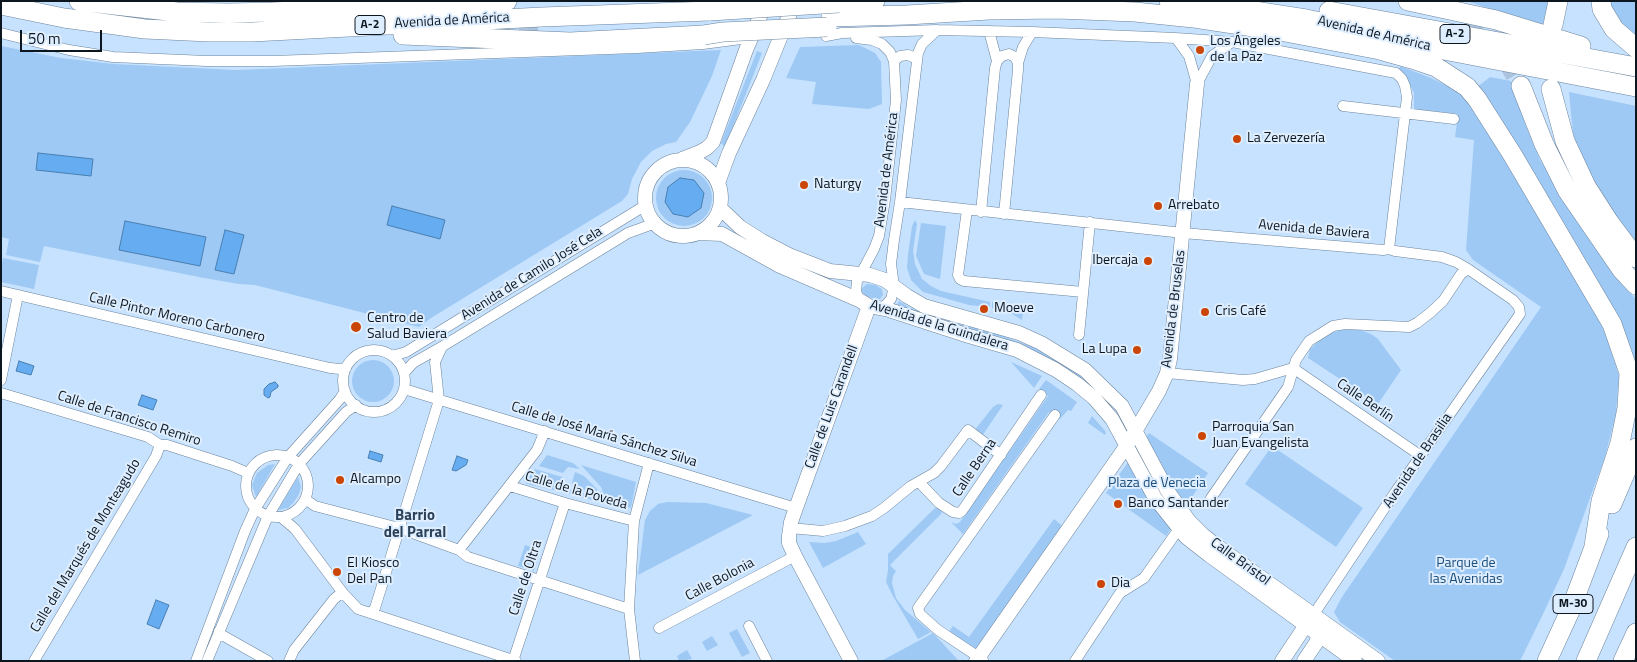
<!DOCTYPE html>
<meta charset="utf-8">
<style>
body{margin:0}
#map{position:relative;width:1637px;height:662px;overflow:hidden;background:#c7e2fe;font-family:"Titillium Web",sans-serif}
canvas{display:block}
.frame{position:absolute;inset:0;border:2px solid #0c161f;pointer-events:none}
.scale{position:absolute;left:20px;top:30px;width:82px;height:22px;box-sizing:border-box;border:2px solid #0c161f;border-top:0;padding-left:6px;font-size:15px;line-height:18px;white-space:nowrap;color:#0c161f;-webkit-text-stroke:4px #deeeff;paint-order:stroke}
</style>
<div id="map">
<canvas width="1637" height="662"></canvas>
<div class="frame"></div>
<div class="scale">50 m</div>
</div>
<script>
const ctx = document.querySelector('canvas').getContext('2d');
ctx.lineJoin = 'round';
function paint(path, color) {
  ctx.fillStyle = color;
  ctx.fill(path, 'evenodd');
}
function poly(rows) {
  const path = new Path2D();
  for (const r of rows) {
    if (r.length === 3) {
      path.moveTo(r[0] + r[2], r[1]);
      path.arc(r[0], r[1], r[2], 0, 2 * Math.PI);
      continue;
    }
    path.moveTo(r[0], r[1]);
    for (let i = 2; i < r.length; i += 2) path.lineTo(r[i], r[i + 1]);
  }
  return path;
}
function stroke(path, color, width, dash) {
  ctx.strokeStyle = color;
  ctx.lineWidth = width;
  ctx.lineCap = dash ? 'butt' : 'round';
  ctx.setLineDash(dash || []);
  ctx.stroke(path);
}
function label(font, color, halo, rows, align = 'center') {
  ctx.font = font + ' "Titillium Web",sans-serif';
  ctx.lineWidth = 4;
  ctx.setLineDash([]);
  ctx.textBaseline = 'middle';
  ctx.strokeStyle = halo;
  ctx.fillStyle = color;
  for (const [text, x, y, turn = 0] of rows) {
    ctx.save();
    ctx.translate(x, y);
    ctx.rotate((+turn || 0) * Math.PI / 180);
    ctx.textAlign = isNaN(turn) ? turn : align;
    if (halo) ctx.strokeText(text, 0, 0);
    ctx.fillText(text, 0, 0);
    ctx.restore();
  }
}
paint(poly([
 [1476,1,1549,1,1542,27,1470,2],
 [1610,1,1636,1,1636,37,1621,27,1611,10],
 [859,45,875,53,881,62,882,104,869,109,812,104,816,82,786,78,800,47],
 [1,46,61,58,114,64,236,70,721,50,712,76,690,122,676,142,666,144,652,151,641,162,632,179,628,194,622,201,431,318,419,327,255,285,239,284,204,278,44,246,40,262,6,255,9,239,1,237],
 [757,51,762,53,725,147,721,143],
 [1400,66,1431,78,1451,88,1467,99,1556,245,1599,319,1607,339,1619,376,1616,413,1605,457,1564,569,1543,614,1520,661,1395,661,1340,622,1334,612,1342,597,1541,307,1473,260,1466,250,1474,140,1455,137,1458,114,1414,109,1414,93,1405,75,1399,70],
 [1490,77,1511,81,1525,124,1540,160,1604,259,1626,289,1636,299,1636,404,1634,368,1477,87],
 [1569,92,1636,106,1636,247,1585,172,1573,134],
 [684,198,28],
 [915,220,917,224,913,251,915,264,922,279,931,286,941,291,990,302,990,307,969,305,923,292,911,280,907,268,908,255,912,226],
 [921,223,946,226,940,279,924,274,916,256],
 [3,258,39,265,34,289,1,282,1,268],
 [867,284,875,285,882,289,883,295,880,299,876,299,866,296,862,292,862,288],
 [899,301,910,308,940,319,994,333,1038,349,1086,378,1113,405,1111,407,1059,365,1039,354,1018,344,992,335,916,315,896,307],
 [992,302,1006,305,1023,312,1022,320,1009,312,992,308],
 [1349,328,1360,330,1371,334,1378,339,1401,370,1378,404,1308,358,1310,349,1327,334],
 [373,381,21],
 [1011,362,1042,376,1034,388],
 [1046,380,1077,402,1071,411,1068,410,1060,419,1049,412,963,534,951,522,956,524,960,522,1048,396,1039,389],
 [998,404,1003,405,982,436,975,431,977,427,993,407],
 [1092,416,1106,432,1105,435,1088,423],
 [1149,433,1208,473,1166,536,1106,493],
 [1272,446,1363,508,1336,547,1245,484],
 [547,455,573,463,580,469,568,467,563,473,539,466],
 [275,464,256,497,252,485,257,473,268,465],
 [581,465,636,482,631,508,606,500,601,487],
 [535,469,562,477,563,483,572,490,571,494,527,484,525,482],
 [575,472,584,476,598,490,591,493,573,485,572,482],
 [298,477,301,487,299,494,294,502,288,508,278,510],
 [577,491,587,495,595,495,601,491,602,502,575,496],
 [667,502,706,503,753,515,638,575,645,520,650,511,658,504],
 [935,508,939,509,942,513,890,565,896,571,893,576,892,583,896,598,905,610,931,632,918,639,893,596,886,582,888,570,888,554],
 [1054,519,1066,529,978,653,948,633,953,626,969,637],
 [858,532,866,544,823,568,809,542,825,543,836,541],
 [525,545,540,550,534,571,518,566],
 [737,629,750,653,742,657,729,633],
 [933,633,959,661,881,661,924,638],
 [712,636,718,645,707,651,702,642],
 [687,650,692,659,679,661,677,656]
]), '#9ec9f4');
const water = poly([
 [38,153,93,159,91,176,36,170,38,153],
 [680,178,694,180,704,193,701,208,688,217,673,214,665,202,668,187,680,178],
 [392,206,445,220,440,239,387,225,392,206],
 [125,221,206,237,200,266,119,250,125,221],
 [225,230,244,235,234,274,215,270,225,230],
 [19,361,34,366,31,375,16,371,19,361],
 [275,382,278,385,278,387,271,392,270,397,268,398,264,395,264,389,269,384,275,382],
 [142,395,157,400,153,410,138,405,142,395],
 [370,451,383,455,381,462,368,458,370,451],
 [457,456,468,460,466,465,456,471,452,470,457,456],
 [156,600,169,605,159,629,147,624,156,600]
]);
paint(water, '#65acf1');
stroke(water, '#4a7fb2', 1);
stroke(poly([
 [1464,24,1482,32,1498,45,1521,86],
 [463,29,542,30]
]), '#abc3dd', 19, [19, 9]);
const street = poly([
 [989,31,997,61],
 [1,33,69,50,113,57,207,61,273,61,637,48,703,44,741,39],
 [826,36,842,33,937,30,1032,32,1176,38,1232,42,1396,73,1402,79,1405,86,1407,97,1389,249],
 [856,38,872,40,882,44,890,52,894,61,896,100,885,200,879,236,874,249,857,281,856,291,859,300],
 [1176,38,1189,56,1197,84],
 [894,61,900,56,908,55,913,57,917,60],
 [1018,63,1023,47,1032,32],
 [1197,84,1212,56,1232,42],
 [1343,106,1454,119],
 [900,202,1183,233,1383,250,1389,249,1395,251,1442,257,1456,262,1468,269,1513,300,1519,307,1520,314,1396,491,1314,614],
 [967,210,958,275,960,279,964,281,1083,292],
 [981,212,995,68,997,61,1002,56,1009,54,1015,57,1018,63,1018,70,1004,214],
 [1,291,330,368,340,369,346,368],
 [883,308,891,299,894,286,891,264,894,240,900,202,918,53,922,44,937,30],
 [1079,335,1090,222],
 [374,381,31],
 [392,356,406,352,646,205],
 [1293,368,1421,456],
 [404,373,413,363,443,346,628,233,650,225,657,225],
 [1167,373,1243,380,1255,379,1293,368],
 [1,380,18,295],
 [404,389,796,508],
 [1,393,148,437,160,445,167,445,232,466,248,473],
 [277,486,31],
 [919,482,939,503,953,512,959,513,962,511,1041,395],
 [510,486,565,503,634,521],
 [1211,498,1288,387,1296,360,1309,341,1333,326,1345,324,1409,327,1417,323,1430,313,1443,301,1461,274,1468,269],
 [305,499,315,506,399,528,459,550,468,557,629,609],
 [282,518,295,529,343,593,358,609,516,661],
 [790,528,823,531,845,526,872,516,884,508,911,486,934,473,941,466,968,430,1001,455],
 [459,550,537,450,545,431],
 [371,613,375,608,439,400,435,362,442,347],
 [749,626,767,661],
 [659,628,795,556],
 [219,631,222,635,268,661],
 [983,660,938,630,920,614,918,608,1055,415],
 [34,661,156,456,160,445],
 [196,661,245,531,255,509,288,457,340,399,345,391],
 [207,661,268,516,299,464,346,412,356,405],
 [289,661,294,650,334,599,340,594,343,593],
 [513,661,565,503],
 [635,661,629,609,634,521,649,463],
 [1075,661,1120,593,1144,578,1176,533,1181,530]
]);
const secondary = poly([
 [682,159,700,152,707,148,713,142,746,50,766,2],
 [683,198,38],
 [718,183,729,153,763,80,795,1],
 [720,208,740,227,762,241,789,255,830,271,870,275,885,280,907,296,924,306,1019,333,1041,343,1085,370,1122,406,1167,490,1189,521,1203,535,1217,546,1378,661],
 [698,233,722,234,778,265,859,300,869,306,889,310,969,336,1017,350,1056,370,1077,384,1094,398,1112,419,1155,498,1186,537,1209,555,1355,661],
 [851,661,795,556,789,543,789,536,791,522,796,508,869,306],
 [976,661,1127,445,1159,391,1167,373,1170,359,1197,84],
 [1282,661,1310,619],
 [1304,661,1316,643,1319,634,1319,626]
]);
const highway = poly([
 [79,1,177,12,228,13,273,12,507,1],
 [1169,1,1242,9,1306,19,1345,27,1376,37,1636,87],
 [1408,1,1496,20,1581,46],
 [1601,1,1602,9,1614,29,1636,48],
 [839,3,875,1],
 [1,5,64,18,145,29,209,32,252,32,542,17,710,11],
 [1329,11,1636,67],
 [831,17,907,15,989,10,1057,9,1135,12,1213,20],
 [1201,19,1280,31,1380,50,1412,59,1436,67,1467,87,1477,99,1512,154,1612,324,1629,373,1627,408,1620,443,1601,501,1594,546],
 [1553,25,1558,1],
 [403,35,570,42,704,35],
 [1521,86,1544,144,1567,190,1622,270,1636,285],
 [1551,89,1565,141,1586,186,1609,222,1636,258],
 [1612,504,1636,448],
 [1547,661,1570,611,1599,534],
 [1586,661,1636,547],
 [1623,661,1636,633]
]);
stroke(street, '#6b849d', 11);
stroke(secondary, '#6b849d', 15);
stroke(highway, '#6b849d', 20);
stroke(street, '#fff', 10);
stroke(secondary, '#fff', 14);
stroke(highway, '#fff', 19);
const highwayBridge = poly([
 [710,11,839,3],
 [704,35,723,32,827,27]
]);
stroke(highwayBridge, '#6b849d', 20, []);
stroke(highwayBridge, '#fff', 19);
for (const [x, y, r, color] of [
 [1200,50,5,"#cb4506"],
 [1237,139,5,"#cb4506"],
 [804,185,5,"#cb4506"],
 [1158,206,5,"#cb4506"],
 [1148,261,5,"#cb4506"],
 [984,309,5,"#cb4506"],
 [1205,312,5,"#cb4506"],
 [356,327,6,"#cb4506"],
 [1137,350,5,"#cb4506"],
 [1202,436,5,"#cb4506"],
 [340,480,5,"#cb4506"],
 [1118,504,5,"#cb4506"],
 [337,572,5,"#cb4506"],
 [1101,584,5,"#cb4506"]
]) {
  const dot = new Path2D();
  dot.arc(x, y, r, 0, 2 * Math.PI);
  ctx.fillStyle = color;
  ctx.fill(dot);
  stroke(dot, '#deeeff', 2);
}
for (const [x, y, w] of [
 [370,25,30],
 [1455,34,30],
 [1573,604,40]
]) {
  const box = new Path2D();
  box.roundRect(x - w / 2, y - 9.5, w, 19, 4);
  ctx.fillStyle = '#deeeff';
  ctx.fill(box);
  stroke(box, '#0c161f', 1);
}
label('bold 12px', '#0c161f', null, [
 ["A-2",370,25],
 ["A-2",1455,34],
 ["M-30",1573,604]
]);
label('14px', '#0c161f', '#deeeff', [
 ["Avenida de América",452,21,-3],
 ["Avenida de América",1374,34,13],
 ["Avenida de América",887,170,-83],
 ["Avenida de Baviera",1314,230,5],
 ["Avenida de Camilo José Cela",532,274,-32],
 ["Avenida de Bruselas",1174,309,-83],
 ["Calle Pintor Moreno Carbonero",177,318,13],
 ["Avenida de la Guindalera",939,326,17],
 ["Calle Berlín",1365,401,34],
 ["Calle de Luis Carandell",832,407,-70],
 ["Calle de Francisco Remiro",129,419,18],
 ["Calle de José María Sánchez Silva",604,435,17],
 ["Avenida de Brasilia",1418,461,-56],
 ["Calle Berna",975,468,-56],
 ["Calle de la Poveda",576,491,16],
 ["Calle del Marqués de Monteagudo",86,546,-59],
 ["Calle Bristol",1240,562,36],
 ["Calle de Oltra",526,578,-72],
 ["Calle Bolonia",720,580,-28]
]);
label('14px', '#0c161f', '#deeeff', [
 ["Los Ángeles",1210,42],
 ["de la Paz",1210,58],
 ["La Zervezería",1247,139],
 ["Naturgy",814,185],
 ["Arrebato",1168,206],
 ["Ibercaja",1138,261,"right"],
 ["Moeve",994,309],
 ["Cris Café",1215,312],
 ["Centro de",367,319],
 ["Salud Baviera",367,335],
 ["La Lupa",1127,350,"right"],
 ["Parroquia San",1212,428],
 ["Juan Evangelista",1212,444],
 ["Alcampo",350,480],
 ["Banco Santander",1128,504],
 ["El Kiosco",347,564],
 ["Del Pan",347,580],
 ["Dia",1111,584]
], 'left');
label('14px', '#1d4e7b', '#deeeff', [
 ["Plaza de Venecia",1157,484],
 ["Parque de",1466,564],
 ["las Avenidas",1466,580]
]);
label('bold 15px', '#2b4158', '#deeeff', [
 ["Barrio",415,516],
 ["del Parral",415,533]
]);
</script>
